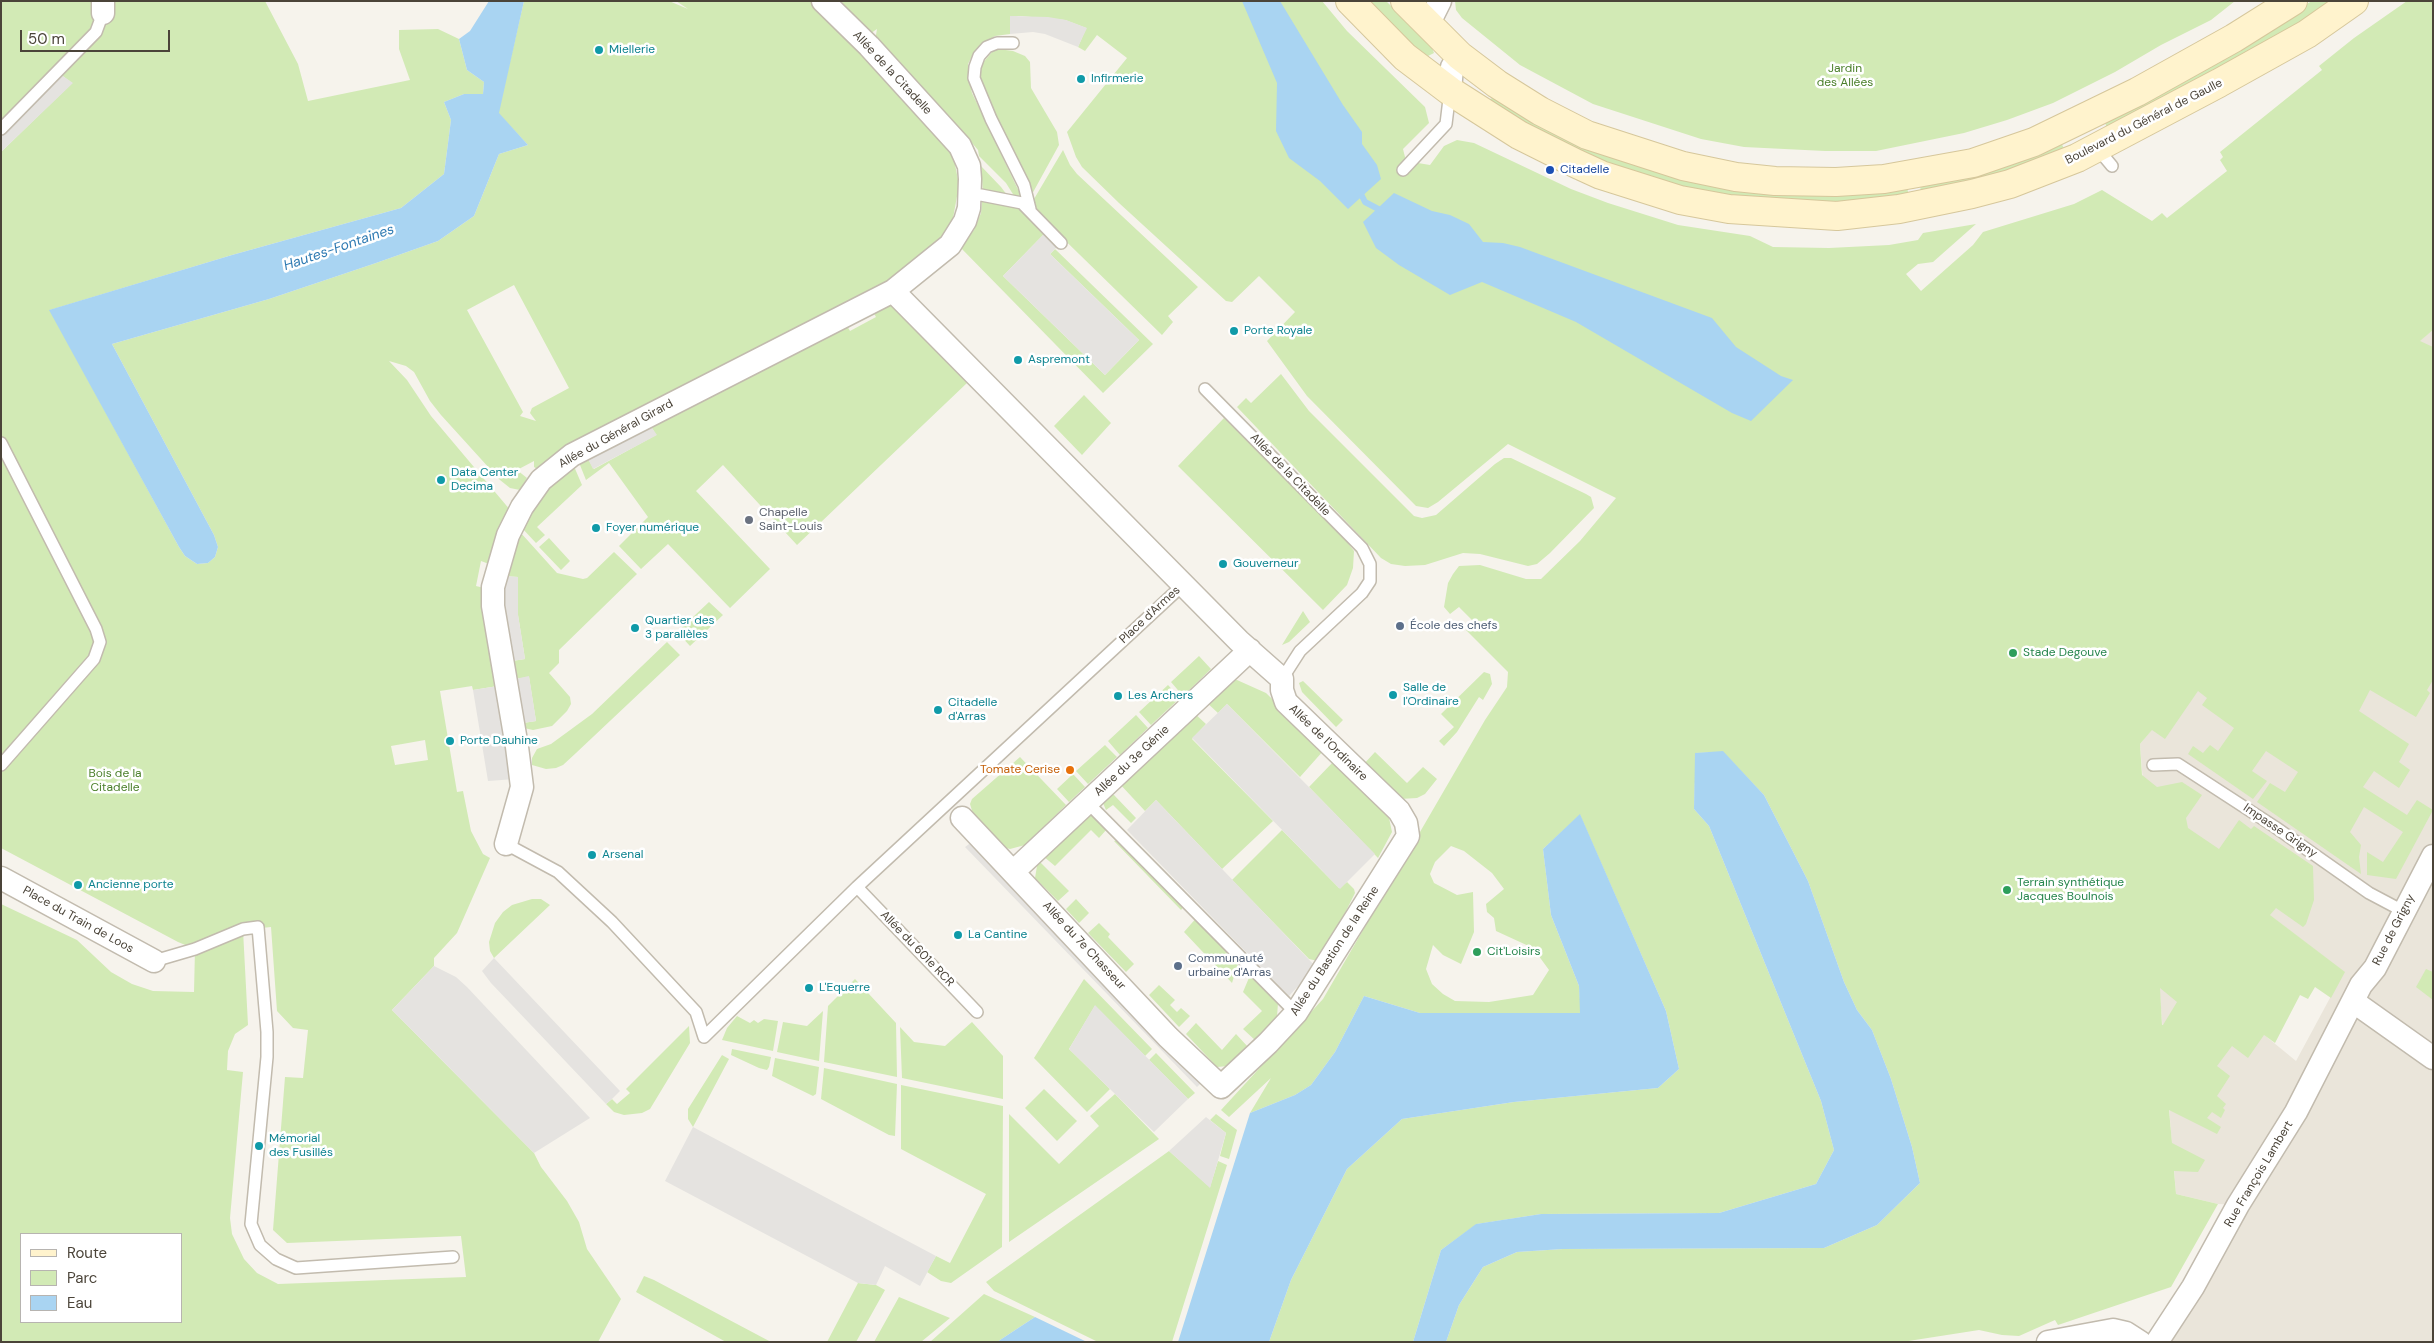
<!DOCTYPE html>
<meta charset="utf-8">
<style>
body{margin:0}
#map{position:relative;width:2434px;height:1343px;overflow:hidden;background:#f6f3ec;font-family:"DM Sans",sans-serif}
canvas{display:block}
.frame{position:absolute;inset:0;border:2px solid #4b4439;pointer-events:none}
.legend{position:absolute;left:20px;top:1233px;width:162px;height:90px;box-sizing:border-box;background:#fff;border:1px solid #b7b4b0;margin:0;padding:6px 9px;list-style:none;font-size:15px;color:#4b4439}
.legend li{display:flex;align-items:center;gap:10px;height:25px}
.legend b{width:25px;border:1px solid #b7b4b0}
.scale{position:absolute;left:20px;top:30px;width:150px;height:22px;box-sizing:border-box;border:2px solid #4b4439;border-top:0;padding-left:6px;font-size:15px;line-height:18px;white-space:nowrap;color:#4b4439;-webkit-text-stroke:4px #fff;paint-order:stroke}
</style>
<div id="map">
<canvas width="2434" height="1343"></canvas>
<div class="frame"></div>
<ul class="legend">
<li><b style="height:6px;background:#fff3cd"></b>Route</li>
<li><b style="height:14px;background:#d2eab5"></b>Parc</li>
<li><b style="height:14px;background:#a9d4f2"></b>Eau</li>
</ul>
<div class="scale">50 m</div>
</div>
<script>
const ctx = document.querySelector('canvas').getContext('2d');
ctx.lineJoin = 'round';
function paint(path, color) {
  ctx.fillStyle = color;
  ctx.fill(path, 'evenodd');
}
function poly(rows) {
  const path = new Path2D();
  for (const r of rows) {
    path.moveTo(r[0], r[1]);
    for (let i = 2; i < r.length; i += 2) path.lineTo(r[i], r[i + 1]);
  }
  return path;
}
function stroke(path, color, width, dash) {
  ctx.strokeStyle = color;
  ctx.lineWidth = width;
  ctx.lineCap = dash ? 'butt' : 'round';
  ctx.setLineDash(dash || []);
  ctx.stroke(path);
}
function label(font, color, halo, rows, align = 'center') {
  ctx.font = font + ' "DM Sans",sans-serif';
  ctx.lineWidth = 5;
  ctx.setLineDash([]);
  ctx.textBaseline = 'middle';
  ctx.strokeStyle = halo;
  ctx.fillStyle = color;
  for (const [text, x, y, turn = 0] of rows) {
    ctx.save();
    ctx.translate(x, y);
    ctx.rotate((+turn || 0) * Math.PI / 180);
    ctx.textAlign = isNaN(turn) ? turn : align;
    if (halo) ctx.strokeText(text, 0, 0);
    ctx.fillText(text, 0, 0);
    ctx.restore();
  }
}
paint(poly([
 [2433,330,2433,1342,2157,1342,2238,1205,2218,1204,2176,1194,2156,946,2296,1061,2344,972,2146,821,2140,744,2333,510,2390,364]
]), '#eae5da');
paint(poly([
 [1,1,265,1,298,64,308,101,410,80,399,49,399,30,438,29,459,39,467,70,484,82,483,94,464,94,444,102,451,120,444,174,401,208,232,255,50,310,179,547,185,556,197,564,208,563,215,557,218,547,214,535,112,344,269,299,376,263,438,241,474,216,499,154,528,145,498,113,524,1,669,1,688,9,676,1,1322,1,1347,31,1425,107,1429,123,1403,149,1406,161,1430,165,1444,146,1457,140,1474,143,1571,189,1608,203,1678,225,1750,236,1773,247,1829,248,1889,245,1918,240,1923,233,1976,224,1933,262,1918,264,1906,274,1921,291,1973,245,1983,232,2074,204,2102,190,2152,221,2162,213,2167,218,2227,171,2220,160,2223,157,2220,152,2322,70,2319,66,2354,38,2407,1,2433,1,2433,330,2420,341,2433,347,2433,680,2427,690,2430,693,2416,717,2370,690,2359,711,2409,744,2399,762,2410,770,2399,788,2374,771,2363,787,2407,815,2417,800,2433,810,2396,879,2367,875,2367,852,2383,862,2403,832,2364,807,2350,832,2361,845,2359,857,2361,874,2257,802,2270,783,2285,792,2298,772,2266,751,2252,771,2267,781,2253,799,2188,754,2193,746,2203,753,2210,745,2218,751,2234,728,2202,705,2207,698,2198,691,2165,739,2152,730,2140,744,2142,775,2157,787,2182,782,2202,795,2186,818,2188,828,2219,849,2239,820,2251,829,2254,826,2313,866,2314,900,2306,924,2303,927,2276,908,2270,915,2345,972,2331,998,2315,987,2308,999,2300,995,2275,1043,2264,1035,2248,1058,2232,1046,2217,1066,2230,1076,2217,1096,2226,1104,2223,1108,2225,1110,2221,1118,2212,1112,2207,1118,2221,1127,2217,1134,2169,1110,2172,1143,2205,1160,2198,1172,2174,1171,2176,1194,2218,1204,2171,1287,2058,1325,2055,1320,2019,1336,2002,1335,1979,1330,1902,1342,1446,1342,1459,1305,1483,1267,1517,1252,1563,1249,1824,1248,1877,1225,1920,1183,1912,1147,1891,1079,1872,1030,1857,1010,1844,982,1808,881,1764,795,1723,752,1696,753,1694,809,1709,826,1821,1101,1834,1150,1816,1184,1719,1213,1541,1214,1477,1224,1441,1250,1413,1342,1269,1342,1291,1280,1347,1169,1402,1119,1514,1102,1658,1088,1679,1069,1666,1011,1580,815,1543,849,1551,915,1579,986,1581,1013,1420,1013,1364,996,1335,1052,1311,1085,1295,1095,1250,1113,1271,1078,1229,1117,1221,1110,1323,999,1485,720,1507,687,1508,672,1466,630,1474,622,1459,607,1450,614,1444,607,1448,583,1453,574,1459,566,1480,565,1526,579,1541,579,1580,541,1616,498,1508,444,1438,502,1428,508,1416,506,1307,396,1267,341,1295,312,1259,276,1232,302,1226,301,1119,203,1082,167,1076,157,1067,132,1127,58,1097,35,1085,51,1078,47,1086,28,1065,20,1020,16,1010,17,1010,34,995,36,982,44,973,54,968,64,969,80,972,93,1023,200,1016,199,1006,183,979,156,978,150,972,143,875,41,877,29,854,45,952,149,959,185,952,224,938,243,895,277,576,446,541,468,537,469,534,467,534,461,517,470,527,478,520,490,510,488,500,480,441,415,430,401,414,372,406,366,389,361,407,380,431,416,511,511,489,564,481,561,476,586,484,588,498,686,473,690,472,686,440,691,457,792,463,791,471,831,483,854,490,858,457,933,434,958,434,966,392,1010,534,1153,541,1167,567,1201,579,1222,587,1249,621,1299,598,1342,1,1342,1,904,77,940,111,972,132,984,153,991,194,992,195,949,178,942,1,848,1,152,72,83,57,72,1,129],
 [514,285,569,388,532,408,530,413,536,421,520,416,523,412,467,310],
 [425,740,428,760,395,765,391,746],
 [1451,846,1464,851,1492,873,1504,889,1486,904,1487,912,1494,918,1496,931,1533,948,1549,970,1533,995,1489,1002,1455,1001,1443,994,1432,984,1426,969,1433,945,1443,955,1461,964,1474,932,1473,892,1457,895,1434,883,1430,874,1435,862],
 [271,927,277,1011,293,1028,308,1030,303,1078,285,1077,273,1230,287,1243,461,1236,466,1277,278,1284,257,1273,244,1259,232,1234,230,1218,243,1072,227,1070,228,1051,235,1034,248,1025,243,930],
 [2160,988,2177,1002,2163,1025,2162,1025],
 [21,1234,181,1234,181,1322,21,1322],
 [1367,1,1386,1,1431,45,1434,53,1428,56,1410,43],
 [1455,1,2235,1,2211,20,2161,45,2115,72,2053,103,2007,120,1964,133,1876,151,1825,151,1744,147,1701,139,1593,104,1520,65,1462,18,1456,10],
 [2312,1,2338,1,2315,16,2107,129,2104,119],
 [998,49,1013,51,1025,56,1030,62,1031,88,1057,132,1059,145,1031,196,983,91,980,77,981,65,992,52],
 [1498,96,1594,148,1907,186,1909,198,1844,206,1717,197,1614,169,1489,108,1490,99],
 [2060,141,2066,152,2055,159,1921,195,1920,183],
 [1063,150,1070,165,1077,174,1198,287,1168,316,1173,322,1162,335,1038,214,1034,199],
 [981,166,1001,187,1007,195,983,193],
 [982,201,1016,206,1028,214,1045,233,1003,276,1105,375,1139,340,1050,254,1055,249,1153,344,1103,393,960,247,974,230,981,213],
 [893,300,967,383,797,545,723,465,696,491,770,569,730,608,668,544,641,569,619,546,648,517,609,463,586,480,578,460,587,457,594,469,656,435,650,425,845,322,850,331,876,317,872,310],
 [1281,374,1309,411,1414,516,1422,518,1436,515,1495,464,1504,458,1511,458,1586,494,1591,497,1594,508,1550,553,1537,564,1528,566,1480,554,1463,553,1425,565,1405,566,1391,564,1381,558,1237,407,1246,398,1251,403],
 [1084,395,1111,423,1082,455,1054,426],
 [1224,418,1341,534,1354,551,1353,568,1347,585,1323,610,1178,466],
 [573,464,582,485,537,527,545,535,536,543,521,527,540,495],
 [520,532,557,573,583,579,587,578,614,552,637,574,559,650,559,663,549,673,570,697,571,704,567,711,552,726,533,730,524,728,523,723,536,721,529,677,515,679,512,661,525,659,518,615,518,577,503,576],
 [549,538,570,561,561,570,539,547],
 [709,602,723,615,690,646,677,632],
 [1303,611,1310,622,1289,642,1282,645],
 [667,642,680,655,576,753,563,765,556,768,546,769,532,765,532,758,537,749,551,744,592,714],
 [1199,656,1211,669,1183,696,1171,682],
 [1484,672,1490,674,1492,684,1483,700,1479,697,1457,732,1444,746,1439,741,1454,727,1441,714],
 [1237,680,1266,693,1324,750,1300,777,1227,704,1218,713,1205,701,1227,681],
 [1303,681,1343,720,1336,727,1302,692,1299,683],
 [1168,685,1180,698,1151,725,1139,712],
 [1193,712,1206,724,1192,739,1273,821,1222,869,1156,800,1145,811,1118,782],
 [1136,715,1148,728,1120,755,1108,741],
 [1105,745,1117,757,1088,784,1076,771],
 [1375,752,1407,783,1423,767,1437,779,1425,794,1417,798,1400,799,1362,766],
 [1020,757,1066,805,1025,845,1010,849,1003,847,974,817,970,804,972,799],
 [1334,761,1388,813,1392,832,1378,858,1309,787],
 [1073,774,1085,787,1069,802,1057,789],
 [1108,794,1114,795,1136,818,1131,823,1113,805,1106,810,1103,803],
 [1093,812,1107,829,1099,838,1091,830,1055,866,1043,856],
 [1282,830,1339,888,1347,882,1354,889,1355,893,1331,941,1318,961,1309,959,1232,880],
 [1121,839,1186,904,1181,910,1114,841],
 [1038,860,1069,891,1058,901,1035,878],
 [532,899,541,899,550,905,494,958,490,951,489,942,495,923,503,912,512,905],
 [1076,899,1089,913,1079,923,1066,909],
 [1198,916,1239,961,1232,983,1184,932],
 [1099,923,1110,934,1108,937,1134,964,1126,972,1088,933],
 [2426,969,2433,972,2433,1000,2416,987],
 [1251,973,1276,998,1278,1003,1277,1017,1256,1041,1243,1029,1262,1011,1243,992],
 [855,979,896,1023,897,1077,824,1062,828,1006],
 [1084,979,1152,1049,1145,1056,1095,1006,1069,1049,1110,1089,1087,1112,1034,1058],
 [1159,985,1175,1000,1170,1005,1177,1012,1181,1008,1190,1016,1179,1027,1149,995],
 [823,1011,819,1061,777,1052,783,1022,807,1026],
 [737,1016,750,1023,754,1020,758,1023,764,1019,778,1021,773,1051,722,1040,727,1028],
 [972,1022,1003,1056,1003,1099,902,1078,900,1027,914,1042,945,1046],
 [1196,1023,1222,1050,1236,1034,1248,1047,1228,1066,1217,1067,1186,1034],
 [689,1026,690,1043,650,1109,642,1113,624,1115,614,1112,606,1104,612,1099,617,1104,630,1093,626,1089],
 [732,1049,771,1057,769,1067,767,1070,759,1068,731,1055],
 [1156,1053,1195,1093,1188,1099,1149,1060],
 [722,1055,729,1059,693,1127,688,1119,688,1109],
 [775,1058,819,1067,816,1094,813,1096,772,1076],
 [824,1068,897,1084,895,1136,889,1135,821,1099],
 [901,1085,1003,1106,1002,1247,951,1283,941,1281,927,1272,936,1256,950,1263,986,1194,901,1149],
 [1044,1089,1077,1121,1057,1141,1025,1108],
 [1115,1094,1159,1139,1009,1242,1009,1114,1059,1164,1099,1126,1090,1116],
 [1216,1114,1237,1130,1229,1159,1220,1156,1226,1133,1210,1120],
 [1169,1151,1210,1187,1218,1161,1227,1165,1172,1342,1098,1342,994,1291,986,1282],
 [644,1276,654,1280,771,1342,726,1342,636,1292],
 [858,1283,876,1285,885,1290,856,1342,827,1342],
 [984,1294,1035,1317,997,1342,930,1342],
 [899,1297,950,1318,921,1342,874,1342]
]), '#d2eab5');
paint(poly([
 [1010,16,1048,17,1066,20,1087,28,1078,47,1045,34,1033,32,1010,34],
 [57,72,73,83,1,152,1,129],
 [1045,233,1058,246,1050,254,1139,340,1105,375,1003,276],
 [650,425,657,435,593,469,587,457],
 [503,576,518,577,518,615,525,659,512,661,503,618],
 [529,676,536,721,523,723,515,679],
 [498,686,515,779,488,781,473,690],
 [1227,704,1375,854,1340,889,1192,738],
 [1156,800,1316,967,1289,996,1127,830],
 [972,842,1203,1081,1197,1087,965,847],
 [494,958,620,1091,612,1099,606,1104,491,983,482,971],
 [434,966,456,977,467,987,590,1118,534,1153,392,1010],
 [1095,1005,1188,1099,1154,1132,1069,1049],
 [1206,1117,1226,1133,1210,1188,1169,1151],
 [693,1127,936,1256,920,1286,885,1266,876,1285,858,1283,665,1181]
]), '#e5e3e0');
paint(poly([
 [489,1,524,1,499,113,528,145,499,154,474,216,438,241,376,263,269,299,112,344,214,535,218,547,215,557,208,563,197,564,185,556,179,547,49,310,232,255,401,208,444,174,451,120,444,102,464,94,483,94,484,82,467,70,459,39,470,31],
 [1242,1,1280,1,1343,105,1362,132,1362,144,1377,165,1381,179,1348,209,1320,181,1289,158,1276,131,1277,83],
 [1394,193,1432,211,1450,215,1469,224,1483,242,1503,243,1520,247,1712,318,1736,347,1781,376,1793,380,1751,421,1732,413,1576,322,1482,282,1450,295,1399,265,1376,248,1363,222],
 [1723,751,1764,795,1808,881,1844,982,1857,1010,1872,1030,1891,1079,1912,1147,1920,1183,1877,1225,1824,1248,1563,1249,1517,1252,1483,1267,1459,1305,1446,1342,1413,1342,1441,1250,1476,1224,1541,1214,1719,1213,1816,1184,1834,1150,1821,1101,1709,826,1694,809,1695,753],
 [1580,814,1666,1011,1679,1069,1658,1088,1514,1102,1402,1119,1347,1169,1291,1280,1269,1342,1178,1342,1250,1113,1295,1095,1311,1085,1335,1052,1364,996,1420,1013,1580,1013,1579,986,1551,915,1543,849],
 [1035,1317,1087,1342,997,1342]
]), '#a9d4f2');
stroke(poly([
 [1359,190,1365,202,1384,212]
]), '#a9d4f2', 6);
const service = poly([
 [1013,43,997,43,987,47,979,56,975,67,974,78,991,119,1024,185,1030,209],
 [1,129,96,32,103,13],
 [2097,148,2112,166],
 [1403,170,1446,124,1450,91],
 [970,196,981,195,1022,203,1061,243],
 [1205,389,1362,548,1370,564,1370,581,1362,593,1300,651,1282,679],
 [1,443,96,629,100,642,94,659,1,765],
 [2153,765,2178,764,2275,827,2369,893,2403,911],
 [1087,802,1296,1013],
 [506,844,558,872,612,922,696,1012,704,1037,857,887,1185,583],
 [857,887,977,1012],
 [154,961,195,949,243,929,258,927,267,1032,267,1057,251,1224,260,1245,276,1259,296,1268,453,1257]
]);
const minor = poly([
 [103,13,103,1],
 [1428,25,1440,1],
 [1450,91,1452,67,1460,56],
 [893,291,1239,641,1282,679,1282,690,1286,702,1399,811,1406,823,1408,836,1296,1013,1268,1043,1221,1087,1168,1037,962,818],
 [506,844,522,787,517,747,493,606,493,587,508,535,522,507,541,480,572,455,893,291,950,245,965,221,969,208,970,179,969,166,960,146,869,46,823,1],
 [1014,871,1250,650],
 [1,878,154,961],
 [2354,1002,2433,1058],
 [2048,1342,2113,1330,2126,1333,2140,1342],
 [2157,1342,2193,1287,2238,1205,2296,1112,2361,985,2375,968,2433,856]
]);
const secondary = poly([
 [1350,1,1405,57,1450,91,1519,135,1577,164,1601,175,1680,200,1729,209,1837,216,1899,209,1972,194,2010,184,2077,158,2219,83,2307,34,2354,1],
 [1405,1,1460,56,1497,84,1540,111,1587,135,1683,166,1736,177,1775,181,1836,182,1884,179,1973,163,2034,142,2137,92,2234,38,2293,1]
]);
stroke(service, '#c2bbae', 14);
stroke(minor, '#c2bbae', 25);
stroke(secondary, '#d6c79b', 30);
stroke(service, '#fff', 11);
stroke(minor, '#fff', 22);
stroke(secondary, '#fff3cd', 28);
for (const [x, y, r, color] of [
 [599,50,5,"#0f9aa8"],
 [1081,79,5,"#0f9aa8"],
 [1550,170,5,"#1a4fb4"],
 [1234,331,5,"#0f9aa8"],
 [1018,360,5,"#0f9aa8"],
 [441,480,5,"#0f9aa8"],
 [749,520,5,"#6b7280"],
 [596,528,5,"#0f9aa8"],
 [1223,564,5,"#0f9aa8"],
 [1400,626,5,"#5c6f8a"],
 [635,628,5,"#0f9aa8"],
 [2013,653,5,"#2e9e5b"],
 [1393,695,5,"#0f9aa8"],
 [1118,696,5,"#0f9aa8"],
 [938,710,5,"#0f9aa8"],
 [450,741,5,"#0f9aa8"],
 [1070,770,5,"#e8710a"],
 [592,855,5,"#0f9aa8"],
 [78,885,5,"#0f9aa8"],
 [2007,890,5,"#2e9e5b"],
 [958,935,5,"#0f9aa8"],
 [1477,952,5,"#2e9e5b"],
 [1178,966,5,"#5c6f8a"],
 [809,988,5,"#0f9aa8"],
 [259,1146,5,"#0f9aa8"]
]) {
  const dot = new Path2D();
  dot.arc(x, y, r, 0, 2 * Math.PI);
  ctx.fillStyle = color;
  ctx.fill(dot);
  stroke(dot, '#fff', 2);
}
label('12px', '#0d838f', '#fff', [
 ["Miellerie",609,50],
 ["Infirmerie",1091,79],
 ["Porte Royale",1244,331],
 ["Aspremont",1028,360],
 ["Data Center",451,473],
 ["Decima",451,487],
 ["Foyer numérique",606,528],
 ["Gouverneur",1233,564],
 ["Quartier des",645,621],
 ["3 parallèles",645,635],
 ["Salle de",1403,688],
 ["l'Ordinaire",1403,702],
 ["Les Archers",1128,696],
 ["Citadelle",948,703],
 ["d'Arras",948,717],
 ["Porte Dauhine",460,741],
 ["Arsenal",602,855],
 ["Ancienne porte",88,885],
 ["La Cantine",968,935],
 ["L'Equerre",819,988],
 ["Mémorial",269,1139],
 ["des Fusillés",269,1153]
], 'left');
label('12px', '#4a7f2a', '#fff', [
 ["Jardin",1845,69],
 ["des Allées",1845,83],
 ["Bois de la",115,774],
 ["Citadelle",115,788]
]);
label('12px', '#4b4439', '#fff', [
 ["Allée de la Citadelle",892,73,47],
 ["Boulevard du Général de Gaulle",2144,122,-27],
 ["Allée du Général Girard",616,434,-29],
 ["Allée de la Citadelle",1290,475,46],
 ["Place d'Armes",1150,615,-43],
 ["Allée de l'Ordinaire",1328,743,44],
 ["Allée du 3e Génie",1132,761,-43],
 ["Impasse Grigny",2280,831,34],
 ["Place du Train de Loos",78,920,29],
 ["Rue de Grigny",2394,930,-63],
 ["Allée du 7e Chasseur",1084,946,47],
 ["Allée du 601e RCR",917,949,46],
 ["Allée du Bastion de la Reine",1335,951,-57],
 ["Rue François Lambert",2259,1174,-59]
]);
label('12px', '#164399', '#fff', [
 ["Citadelle",1560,170]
], 'left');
label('12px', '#5b616d', '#fff', [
 ["Chapelle",759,513],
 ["Saint-Louis",759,527]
], 'left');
label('12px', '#4e5e75', '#fff', [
 ["École des chefs",1410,626],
 ["Communauté",1188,959],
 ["urbaine d'Arras",1188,973]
], 'left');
label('12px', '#27864d', '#fff', [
 ["Stade Degouve",2023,653],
 ["Terrain synthétique",2017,883],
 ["Jacques Boulnois",2017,897],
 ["Cit'Loisirs",1487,952]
], 'left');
label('12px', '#c56008', '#fff', [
 ["Tomate Cerise",1060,770]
], 'right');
label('italic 14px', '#2e7ab2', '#fff', [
 ["Hautes-Fontaines",339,248,-19]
]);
</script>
